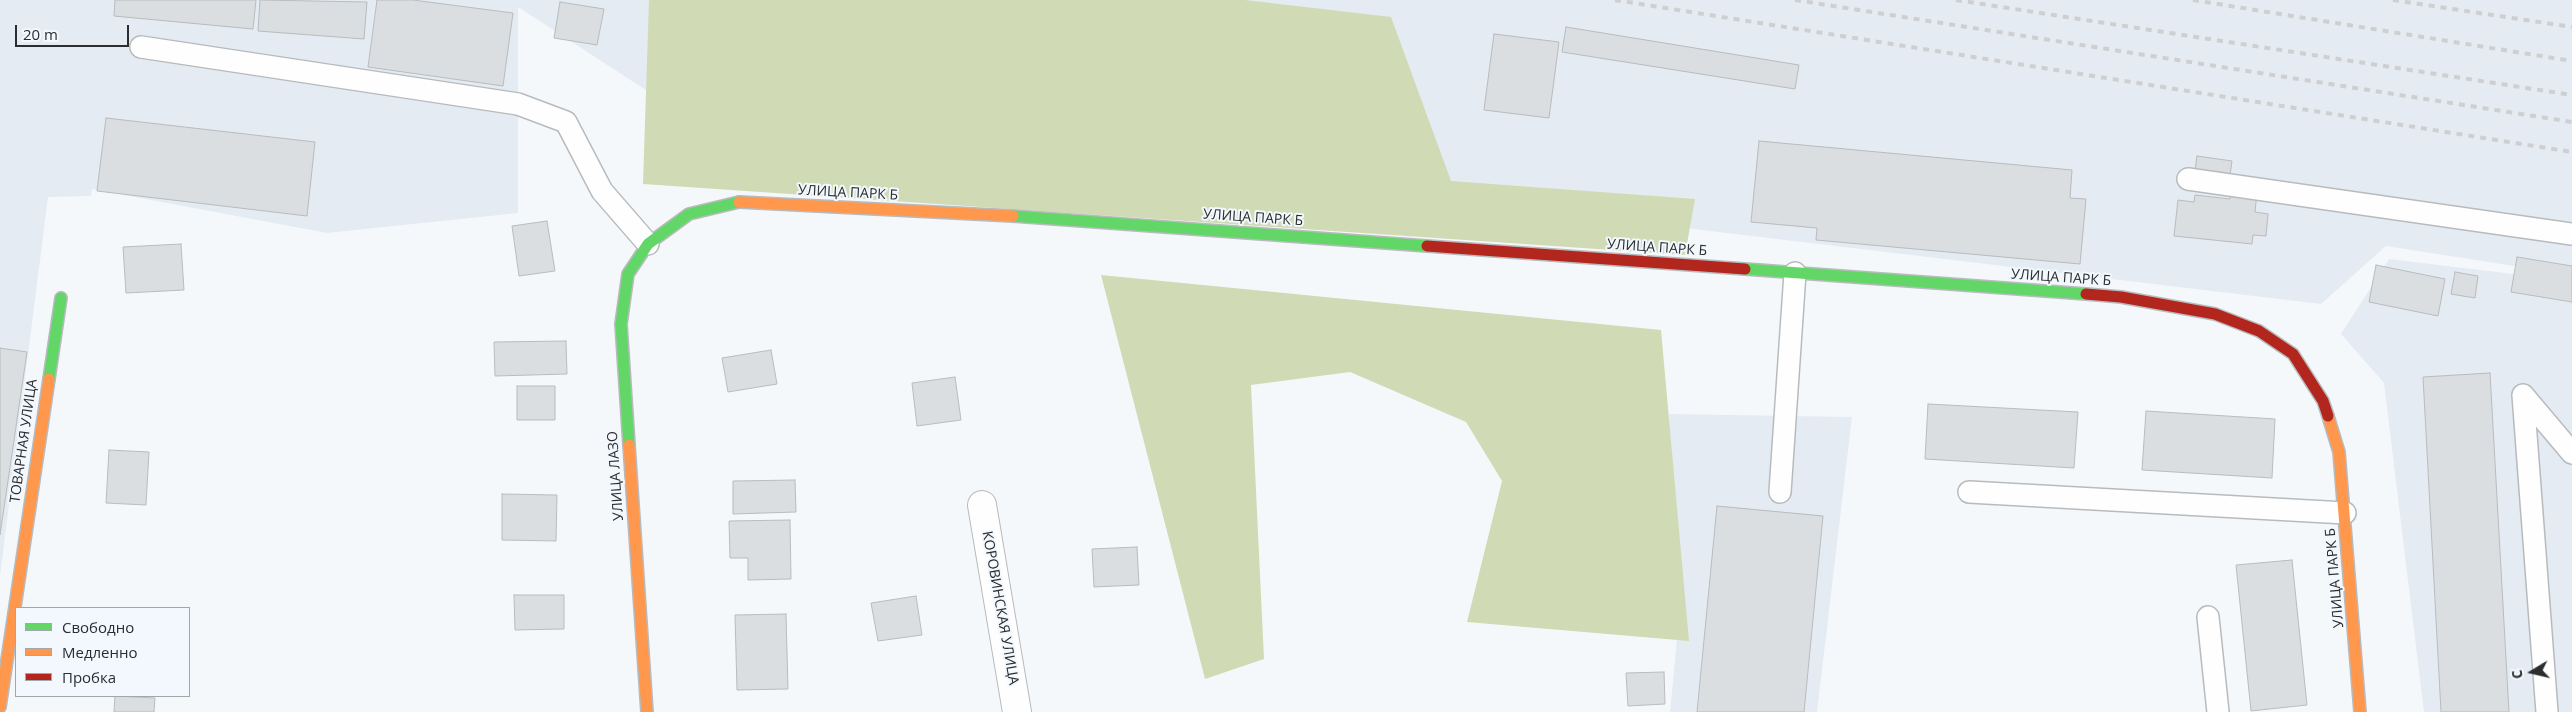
<!DOCTYPE html>
<meta charset="utf-8">
<style>
body{margin:0}
#map{position:relative;width:2572px;height:712px;overflow:hidden;background:#f5f8fb;font-family:"Open Sans",sans-serif}
canvas{display:block}
.legend{position:absolute;left:15px;top:607px;width:175px;height:90px;box-sizing:border-box;background:#f2f8fe;border:1px solid #a2a7ab;margin:0;padding:6px 9px;list-style:none;font-size:15px;color:#2b2d2f}
.legend li{display:flex;align-items:center;gap:10px;height:25px}
.legend b{width:25px;border:1px solid #a2a7ab}
.north{position:absolute;left:2507px;top:647px;width:50px;height:50px;-webkit-text-stroke:4px #f2f8fe;paint-order:stroke;rotate:261deg;font-size:14px;font-weight:700;line-height:20px;text-align:center;color:#2b2d2f}
.north::after{content:'';display:block;margin:auto;width:18px;height:22px;background:#2b2d2f;clip-path:polygon(50% 0,100% 100%,50% 72%,0 100%)}
.scale{position:absolute;left:15px;top:25px;width:114px;height:22px;box-sizing:border-box;border:2px solid #2b2d2f;border-top:0;padding-left:6px;font-size:15px;line-height:18px;white-space:nowrap;color:#2b2d2f;-webkit-text-stroke:4px #f2f8fe;paint-order:stroke}
</style>
<div id="map">
<canvas width="2572" height="712"></canvas>
<ul class="legend">
<li><b style="height:6px;background:#63d668"></b>Свободно</li>
<li><b style="height:6px;background:#ff974d"></b>Медленно</li>
<li><b style="height:6px;background:#b3261e"></b>Пробка</li>
</ul>
<div class="north">С</div>
<div class="scale">20 m</div>
</div>
<script>
const ctx = document.querySelector('canvas').getContext('2d');
ctx.lineJoin = 'round';
function paint(path, color) {
  ctx.fillStyle = color;
  ctx.fill(path, 'evenodd');
}
function poly(rows) {
  const path = new Path2D();
  for (const r of rows) {
    path.moveTo(r[0], r[1]);
    for (let i = 2; i < r.length; i += 2) path.lineTo(r[i], r[i + 1]);
  }
  return path;
}
function stroke(path, color, width, dash) {
  ctx.strokeStyle = color;
  ctx.lineWidth = width;
  ctx.lineCap = dash ? 'butt' : 'round';
  ctx.setLineDash(dash || []);
  ctx.stroke(path);
}
function label(font, color, halo, rows, align = 'center') {
  ctx.font = font + ' "Open Sans",sans-serif';
  ctx.lineWidth = 4;
  ctx.setLineDash([]);
  ctx.textBaseline = 'middle';
  ctx.strokeStyle = halo;
  ctx.fillStyle = color;
  for (const [text, x, y, turn = 0] of rows) {
    ctx.save();
    ctx.translate(x, y);
    ctx.rotate((+turn || 0) * Math.PI / 180);
    ctx.textAlign = isNaN(turn) ? turn : align;
    if (halo) ctx.strokeText(text, 0, 0);
    ctx.fillText(text, 0, 0);
    ctx.restore();
  }
}
paint(poly([
 [0,0,2572,0,2572,275,2386,246,2321,304,672,107,518,7,518,213,327,233,92,189,91,196,48,197,0,576],
 [2389,259,2572,281,2572,712,2424,712,2384,383,2341,334],
 [1669,414,1852,417,1817,712,1670,712,1677,639]
]), '#e4ebf2');
paint(poly([
 [649,0,1245,0,1391,17,1451,181,1695,199,1685,255,643,184],
 [1101,275,1661,330,1689,641,1467,622,1502,481,1466,422,1350,372,1251,385,1264,659,1205,679]
]), '#d0dbb5');
const building = poly([
 [115,0,256,0,253,29,114,16,115,0],
 [260,0,367,2,364,39,258,31,260,0],
 [377,0,413,0,513,13,503,86,368,67,377,0],
 [560,2,604,9,597,45,554,38,560,2],
 [1566,27,1799,65,1795,89,1562,52,1566,27],
 [1494,34,1559,42,1549,118,1484,110,1494,34],
 [106,118,315,142,307,216,97,191,106,118],
 [1759,141,2072,170,2070,198,2086,199,2080,264,1816,240,1817,228,1751,222,1759,141],
 [2197,156,2232,161,2230,175,2195,171,2197,156],
 [2231,190,2257,192,2255,212,2268,214,2266,236,2253,235,2252,244,2174,236,2178,200,2194,202,2195,195,2230,199,2231,190],
 [547,221,555,271,519,276,512,226,547,221],
 [181,244,184,290,126,293,123,247,181,244],
 [2517,257,2572,266,2572,302,2511,292,2517,257],
 [2376,265,2445,279,2438,316,2369,302,2376,265],
 [2455,272,2478,276,2475,298,2451,294,2455,272],
 [566,341,567,374,495,376,494,342,566,341],
 [0,348,27,352,0,535,0,348],
 [771,350,777,384,728,392,722,358,771,350],
 [2490,373,2509,712,2441,712,2423,377,2490,373],
 [955,377,961,420,917,426,912,383,955,377],
 [517,386,555,386,555,420,517,420,517,386],
 [1928,404,2078,412,2074,468,1925,459,1928,404],
 [2146,411,2275,419,2272,478,2142,470,2146,411],
 [109,450,149,452,146,505,106,503,109,450],
 [795,480,796,512,733,514,733,481,795,480],
 [502,494,557,495,556,541,502,540,502,494],
 [1717,506,1823,516,1804,712,1697,712,1717,506],
 [790,520,791,579,748,580,748,558,730,558,729,521,790,520],
 [1137,547,1139,585,1094,587,1092,549,1137,547],
 [2292,560,2307,705,2251,711,2236,565,2292,560],
 [514,595,564,595,564,629,515,630,514,595],
 [916,596,922,635,878,641,871,603,916,596],
 [786,614,788,689,737,690,735,615,786,614],
 [1664,672,1665,704,1628,706,1626,673,1664,672],
 [115,696,155,698,154,712,114,712,115,696]
]);
paint(building, '#dbdee0');
stroke(building, '#b9bcbe', 1);
const lane = poly([
 [141,47,518,104,566,122,602,191,648,244],
 [2188,179,2572,234],
 [2523,395,2547,712],
 [2523,395,2572,453],
 [1780,492,1795,273],
 [1969,492,2345,513],
 [2208,617,2218,712]
]);
const street = poly([
 [982,505,1017,712]
]);
const fast = poly([
 [1013,216,1427,246],
 [1745,269,2086,294],
 [49,379,61,298],
 [629,445,621,324,628,274,648,244,689,214,739,202]
]);
const slow = poly([
 [739,202,1013,216],
 [2328,416,2339,452,2360,712],
 [629,445,647,712],
 [0,707,49,379]
]);
const jam = poly([
 [1427,246,1745,269],
 [2086,294,2121,297,2215,314,2259,331,2293,354,2323,401,2328,416]
]);
stroke(lane, '#b8bbbd', 24);
stroke(street, '#b8bbbd', 30);
stroke(fast, '#b8bbbd', 14);
stroke(slow, '#b8bbbd', 14);
stroke(jam, '#b8bbbd', 14);
stroke(lane, '#fefefe', 21);
stroke(street, '#fefefe', 28);
stroke(fast, '#63d668', 11);
stroke(slow, '#ff974d', 11);
stroke(jam, '#b3261e', 11);
stroke(poly([
 [1615,0,2572,152],
 [1795,0,2572,122],
 [1956,0,2572,95],
 [2193,0,2572,61],
 [2393,0,2572,27]
]), '#cecfd0', 4, [6, 6]);
label('14px', '#2b2d2f', '#f2f8fe', [
 ["УЛИЦА ПАРК Б",848,193,3],
 ["УЛИЦА ПАРК Б",1253,218,4],
 ["УЛИЦА ПАРК Б",1657,248,4],
 ["УЛИЦА ПАРК Б",2061,278,4],
 ["ТОВАРНАЯ УЛИЦА",24,441,-82],
 ["УЛИЦА ЛАЗО",616,476,-94],
 ["УЛИЦА ПАРК Б",2335,578,-95],
 ["КОРОВИНСКАЯ УЛИЦА",1000,608,80]
]);
</script>
